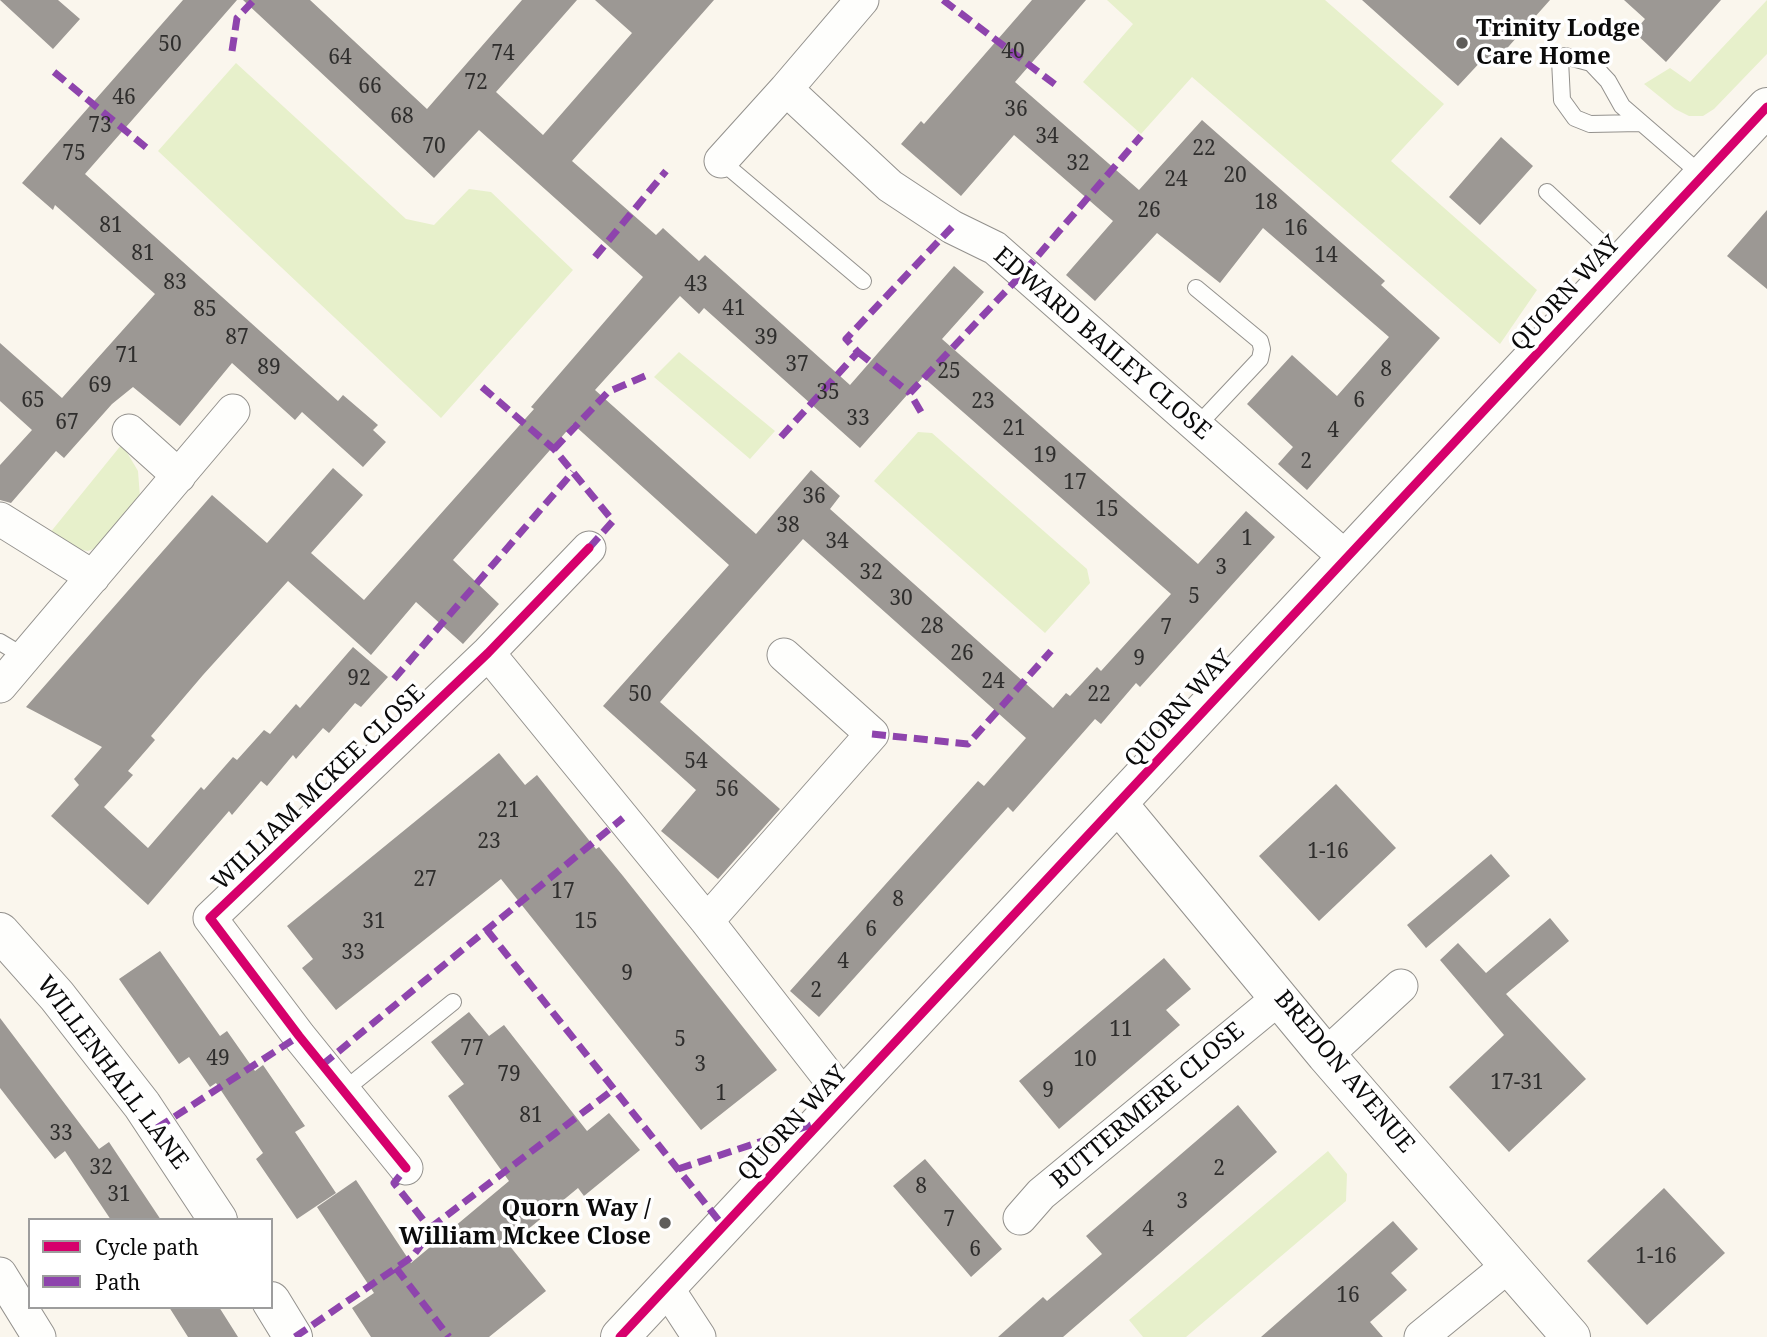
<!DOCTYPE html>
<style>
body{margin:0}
#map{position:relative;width:1767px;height:1337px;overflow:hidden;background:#faf6ed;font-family:"Noto Serif",serif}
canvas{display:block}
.legend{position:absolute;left:28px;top:1218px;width:245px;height:91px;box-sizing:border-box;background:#fff;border:2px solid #9d9d9d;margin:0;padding:9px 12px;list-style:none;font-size:21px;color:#0b0b0b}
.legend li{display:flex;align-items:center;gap:14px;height:35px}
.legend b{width:35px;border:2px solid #9d9d9d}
</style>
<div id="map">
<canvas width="1767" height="1337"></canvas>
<ul class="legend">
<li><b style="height:9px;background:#d6006c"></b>Cycle path</li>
<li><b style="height:9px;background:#8e44ad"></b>Path</li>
</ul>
</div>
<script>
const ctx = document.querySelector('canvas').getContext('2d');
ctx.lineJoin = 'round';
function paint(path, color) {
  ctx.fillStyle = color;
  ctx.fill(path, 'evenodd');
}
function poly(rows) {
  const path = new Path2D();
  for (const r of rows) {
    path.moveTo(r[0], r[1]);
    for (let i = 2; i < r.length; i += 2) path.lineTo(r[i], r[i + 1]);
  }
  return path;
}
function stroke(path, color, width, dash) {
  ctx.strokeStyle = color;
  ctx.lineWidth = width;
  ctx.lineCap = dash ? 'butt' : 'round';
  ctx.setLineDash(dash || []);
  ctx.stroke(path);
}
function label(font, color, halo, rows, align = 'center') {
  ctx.font = font + ' "Noto Serif",serif';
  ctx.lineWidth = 7;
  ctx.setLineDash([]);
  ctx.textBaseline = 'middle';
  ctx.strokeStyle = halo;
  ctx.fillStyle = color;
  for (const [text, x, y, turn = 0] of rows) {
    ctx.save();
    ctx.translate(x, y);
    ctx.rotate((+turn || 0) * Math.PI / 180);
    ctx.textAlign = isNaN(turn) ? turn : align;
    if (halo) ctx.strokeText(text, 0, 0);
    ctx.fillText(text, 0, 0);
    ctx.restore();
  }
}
paint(poly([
 [1107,0,1325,0,1444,104,1391,161,1537,290,1500,344,1192,77,1141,134,1083,82,1133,24],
 [1767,0,1767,54,1714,109,1703,116,1689,116,1675,109,1644,84,1670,68,1690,82],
 [236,63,406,219,434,225,469,189,491,192,573,270,441,418,158,151],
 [679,352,775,431,750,459,654,377],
 [918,432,932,433,1087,569,1090,583,1045,633,874,481],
 [122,444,138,471,140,497,114,541,88,551,73,548,49,534],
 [1328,1151,1347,1174,1346,1201,1186,1337,1143,1337,1129,1320]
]), '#e7f0cb');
paint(poly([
 [0,0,58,0,80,19,53,49],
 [183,0,237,0,85,174,338,401,343,395,378,425,373,430,386,442,363,467,302,412,295,420,232,363,180,426,133,387,112,404,64,458,56,451,11,503,0,500,0,465,32,430,0,401,0,343,62,398,155,294,55,205,53,210,22,183],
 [243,0,310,0,427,109,522,0,577,0,496,92,543,135,632,33,595,0,714,0,572,161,656,235,663,228,699,261,705,255,850,385,954,266,984,292,942,339,1198,564,1246,511,1275,537,1140,687,1136,683,1101,724,1095,719,1013,812,1008,807,819,1017,790,991,978,781,984,786,1026,738,803,539,660,702,780,809,718,879,661,831,696,790,603,706,729,565,573,424,453,560,499,604,463,644,416,602,371,655,288,581,203,675,151,736,155,740,128,771,133,775,104,807,148,848,201,787,204,790,233,757,237,760,264,730,270,734,296,704,300,708,353,647,388,677,361,707,355,703,329,733,323,728,296,759,293,755,267,786,261,781,232,815,229,811,148,905,51,816,79,785,74,779,102,747,26,707,212,495,267,543,333,468,363,495,311,553,364,600,534,409,531,407,643,277,479,130,434,178],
 [680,296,699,314,704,308,860,448,923,377,1171,594,1101,671,1097,667,1070,696,1066,693,1053,708,830,509,840,496,811,470,756,534,595,390],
 [1032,0,1086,0,1015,82,1139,190,1202,120,1385,281,1381,285,1440,338,1307,490,1278,464,1293,447,1247,404,1292,355,1337,396,1389,337,1263,228,1220,283,1157,233,1095,301,1066,275,1113,221,1014,135,961,196,901,144,921,121,924,124],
 [1362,0,1550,0,1493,64,1485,57,1458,86],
 [1624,0,1721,0,1666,62,1634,32,1645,19],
 [1501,137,1533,166,1480,225,1449,197],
 [1767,210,1767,289,1727,256],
 [499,753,525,785,537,775,596,849,599,847,623,876,777,1070,701,1130,501,879,336,1010,302,968,313,959,287,926],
 [1336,784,1396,848,1319,921,1259,856],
 [1491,854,1510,876,1426,948,1407,925],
 [1550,918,1569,941,1506,994,1586,1079,1509,1152,1449,1087,1504,1035,1440,960,1458,943,1486,973],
 [160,951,220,1036,227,1031,255,1071,263,1065,305,1126,295,1132,336,1193,297,1219,256,1159,263,1153,216,1083,210,1087,189,1057,179,1064,119,979],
 [1164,958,1191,989,1166,1010,1180,1025,1059,1129,1019,1081],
 [469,1012,489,1036,504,1025,587,1131,609,1113,640,1150,584,1196,578,1188,509,1245,546,1291,489,1337,371,1337,352,1308,374,1293,317,1207,356,1180,411,1263,509,1181,448,1096,464,1084,431,1042],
 [0,1018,99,1149,109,1142,161,1220,111,1220,65,1151,55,1159,0,1088],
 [1238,1105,1277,1152,1063,1337,998,1337,1043,1297,1047,1301,1102,1254,1086,1236],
 [925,1159,1002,1249,971,1277,893,1186],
 [1664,1188,1725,1253,1647,1325,1587,1261],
 [1393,1221,1418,1249,1391,1273,1407,1290,1370,1322,1383,1337,1261,1337],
 [169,1307,219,1307,238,1337,188,1337]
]), '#9c9894');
const service = poly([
 [1640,123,1590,124,1575,118,1562,100,1560,60,1565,56,1591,63,1608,81,1622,106,1703,176],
 [721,161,863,281],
 [1547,192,1622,262],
 [1196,288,1260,341,1262,349,1260,359,1197,426],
 [0,642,25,657],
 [343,1091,453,1002]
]);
const minor = poly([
 [862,0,786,89,890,186,952,227,995,248,1345,557],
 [721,161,786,89],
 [129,431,179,476],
 [0,519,93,577],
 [488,653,707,921,845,1098],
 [0,686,233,411],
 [707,921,872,734,784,655],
 [1326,1055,1401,986],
 [406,1168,299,1036,210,918,488,653,589,548],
 [1020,1218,1041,1194,1280,997],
 [0,1274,39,1337],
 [667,1288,699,1337],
 [1421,1337,1509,1265]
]);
const tertiary = poly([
 [1119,805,1326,1055,1571,1337],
 [0,932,57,996,142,1105,218,1220],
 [271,1301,293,1337],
 [620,1337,1767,107]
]);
stroke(service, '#93918d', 18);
stroke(minor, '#93918d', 35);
stroke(tertiary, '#93918d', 40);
stroke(service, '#fefefc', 16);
stroke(minor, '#fefefc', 33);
stroke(tertiary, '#fefefc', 38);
stroke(poly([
 [943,0,1057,86],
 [232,51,237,18,254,0],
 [54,72,148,149],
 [595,257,666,171],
 [858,352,910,393],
 [482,387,554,449,613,521,589,548],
 [921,412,910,393,1023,273,1141,136],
 [781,437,858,352,846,339,952,227],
 [554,449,608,392,645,376],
 [394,679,573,472],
 [872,734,968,744,1051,651],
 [487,930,724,1227],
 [322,1065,623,818],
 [157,1128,299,1036],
 [678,1169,814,1124],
 [430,1228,614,1089],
 [396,1268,449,1337],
 [295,1337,412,1257,432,1231,394,1183,406,1168]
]), '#8e44ad', 7, [14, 7]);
stroke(poly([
 [406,1168,299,1036,210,918,488,653,589,548],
 [620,1337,1767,107]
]), '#d6006c', 9);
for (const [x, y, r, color] of [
 [1462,43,7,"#5f5d5a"],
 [665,1223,7,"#5f5d5a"]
]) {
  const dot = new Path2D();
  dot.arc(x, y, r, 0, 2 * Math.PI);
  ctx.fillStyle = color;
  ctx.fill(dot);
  stroke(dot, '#fff', 2.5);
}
label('21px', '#2f2e2d', null, [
 ["50",170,45],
 ["40",1013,52],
 ["74",503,54],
 ["64",340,58],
 ["72",476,83],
 ["66",370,87],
 ["46",124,98],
 ["36",1016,110],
 ["68",402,117],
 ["73",100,126],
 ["34",1047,137],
 ["70",434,147],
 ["22",1204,149],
 ["75",74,154],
 ["32",1078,164],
 ["20",1235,176],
 ["24",1176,180],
 ["18",1266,203],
 ["26",1149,211],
 ["81",111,226],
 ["16",1296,229],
 ["81",143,254],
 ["14",1326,256],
 ["83",175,283],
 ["43",696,285],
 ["41",734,309],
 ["85",205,310],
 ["87",237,338],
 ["39",766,338],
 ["71",127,356],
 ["37",797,365],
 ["89",269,368],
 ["8",1386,370],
 ["25",949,372],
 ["69",100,386],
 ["35",828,393],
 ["65",33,401],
 ["6",1359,401],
 ["23",983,402],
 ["33",858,419],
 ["67",67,423],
 ["21",1014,429],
 ["4",1333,431],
 ["19",1045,456],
 ["2",1306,462],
 ["17",1075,483],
 ["36",814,497],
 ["15",1107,510],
 ["38",788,526],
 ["1",1247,539],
 ["34",837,542],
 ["3",1221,568],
 ["32",871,573],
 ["5",1194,597],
 ["30",901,599],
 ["28",932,627],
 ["7",1166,628],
 ["26",962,654],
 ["9",1139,659],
 ["92",359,679],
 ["24",993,682],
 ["50",640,695],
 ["22",1099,695],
 ["54",696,762],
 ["56",727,790],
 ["21",508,811],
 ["23",489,842],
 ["1-16",1328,852],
 ["27",425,880],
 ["17",563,892],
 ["8",898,900],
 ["31",374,922],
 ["15",586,922],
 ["6",871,930],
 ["33",353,953],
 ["4",843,962],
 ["9",627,974],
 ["2",816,991],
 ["11",1121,1030],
 ["5",680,1040],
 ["77",472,1049],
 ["49",218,1059],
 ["10",1085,1060],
 ["3",700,1065],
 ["79",509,1075],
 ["17-31",1517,1083],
 ["9",1048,1091],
 ["1",721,1094],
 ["81",531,1116],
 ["33",61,1134],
 ["32",101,1168],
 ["2",1219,1169],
 ["8",921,1187],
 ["31",119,1195],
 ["3",1182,1202],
 ["7",949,1220],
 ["4",1148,1230],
 ["6",975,1250],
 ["1-16",1656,1257],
 ["16",1348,1296]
]);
label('bold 24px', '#0b0b0b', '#fff', [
 ["Trinity Lodge",1476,29],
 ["Care Home",1476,57],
 ["Quorn Way /",651,1209,"right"],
 ["William Mckee Close",651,1237,"right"]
], 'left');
label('24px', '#0b0b0b', '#fff', [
 ["QUORN WAY",1566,294,-47],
 ["EDWARD BAILEY CLOSE",1102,344,41],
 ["QUORN WAY",1179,709,-48],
 ["WILLIAM MCKEE CLOSE",319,788,-44],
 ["BREDON AVENUE",1344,1072,50],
 ["WILLENHALL LANE",112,1073,53],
 ["BUTTERMERE CLOSE",1148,1106,-40],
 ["QUORN WAY",793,1124,-47]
]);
</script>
